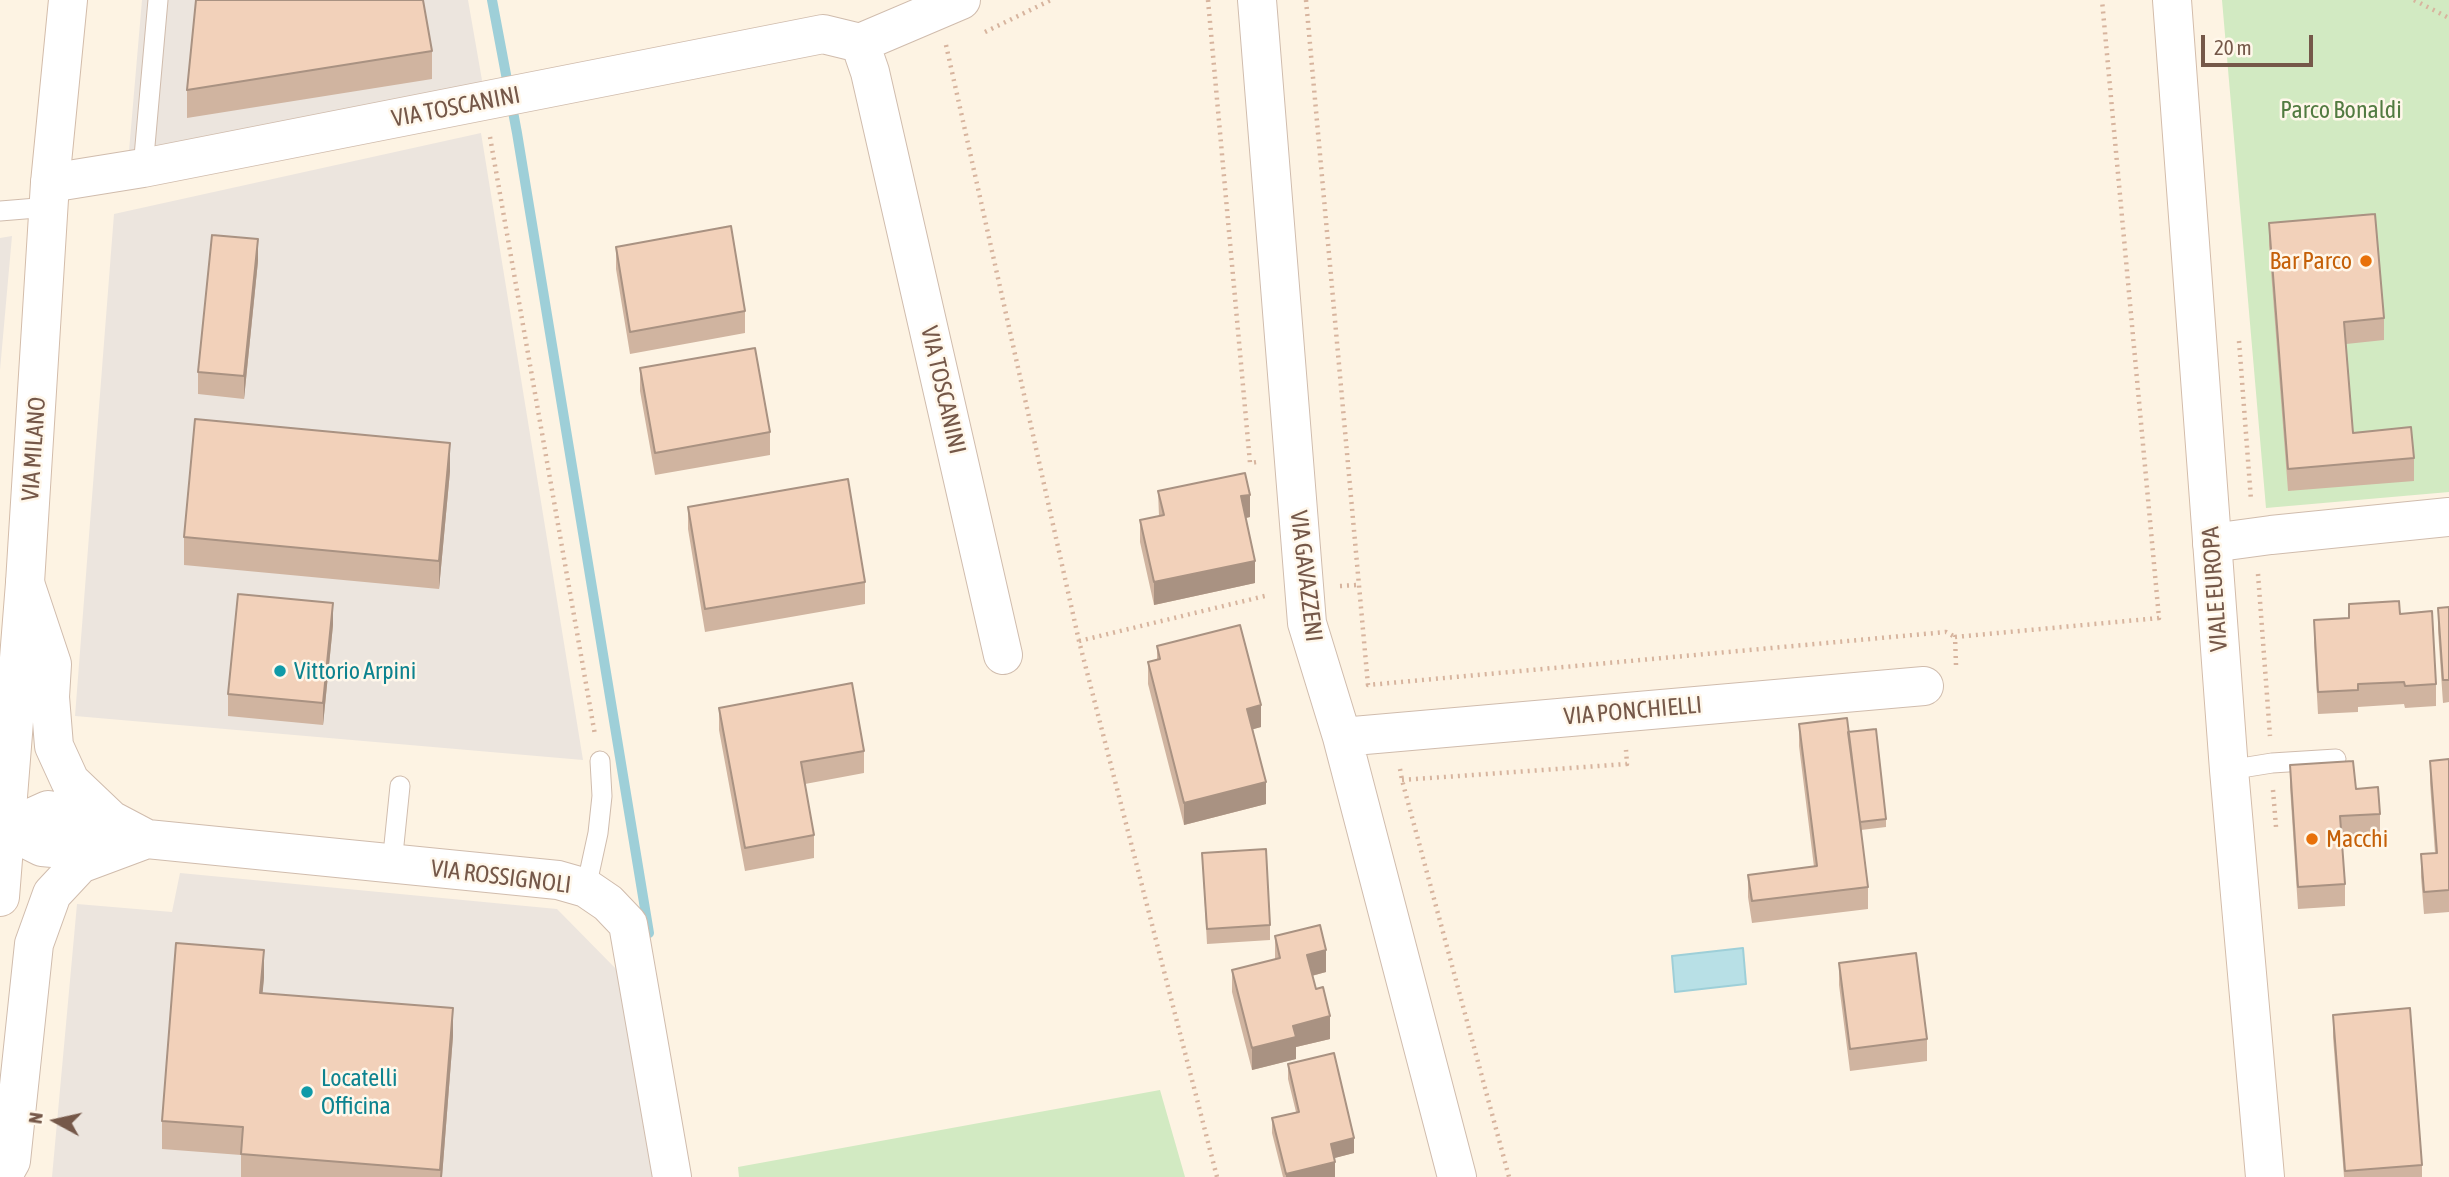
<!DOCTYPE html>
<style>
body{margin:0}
#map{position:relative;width:2449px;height:1177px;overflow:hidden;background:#fdf3e3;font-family:"Asap Condensed",sans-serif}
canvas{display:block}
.north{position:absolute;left:21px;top:1086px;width:70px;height:70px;-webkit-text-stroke:5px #fff7ea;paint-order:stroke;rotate:278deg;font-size:19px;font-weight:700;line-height:28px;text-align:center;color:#755849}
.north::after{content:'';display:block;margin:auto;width:24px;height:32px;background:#755849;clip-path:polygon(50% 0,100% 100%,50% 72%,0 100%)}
.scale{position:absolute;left:2201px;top:35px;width:112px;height:32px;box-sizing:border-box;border:4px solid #755849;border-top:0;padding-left:9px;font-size:21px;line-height:24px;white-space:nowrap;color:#755849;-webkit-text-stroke:5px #fff7ea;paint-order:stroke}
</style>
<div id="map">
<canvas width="2449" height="1177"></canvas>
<div class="north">N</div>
<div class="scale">20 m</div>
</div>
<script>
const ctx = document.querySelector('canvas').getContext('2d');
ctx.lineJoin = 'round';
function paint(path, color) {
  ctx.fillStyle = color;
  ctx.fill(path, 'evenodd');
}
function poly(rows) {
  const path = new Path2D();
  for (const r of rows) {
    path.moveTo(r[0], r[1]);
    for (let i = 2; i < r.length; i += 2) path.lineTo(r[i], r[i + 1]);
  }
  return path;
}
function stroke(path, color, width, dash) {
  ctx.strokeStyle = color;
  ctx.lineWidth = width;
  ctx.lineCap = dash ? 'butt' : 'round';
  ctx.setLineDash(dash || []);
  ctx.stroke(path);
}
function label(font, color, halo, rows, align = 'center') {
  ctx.font = font + ' "Asap Condensed",sans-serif';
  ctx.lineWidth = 5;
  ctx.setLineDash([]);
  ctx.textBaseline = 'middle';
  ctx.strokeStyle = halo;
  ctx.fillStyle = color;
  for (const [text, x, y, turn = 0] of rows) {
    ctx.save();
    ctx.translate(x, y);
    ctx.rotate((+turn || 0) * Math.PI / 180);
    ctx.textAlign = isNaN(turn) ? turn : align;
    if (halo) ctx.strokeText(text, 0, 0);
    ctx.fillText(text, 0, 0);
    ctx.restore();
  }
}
paint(poly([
 [142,0,468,0,483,86,129,151],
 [481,133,583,760,75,716,114,214],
 [12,236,0,370,0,238],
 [180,873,557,909,621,974,652,1177,52,1177,77,904,172,912]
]), '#ece5de');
paint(poly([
 [2222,0,2449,0,2449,492,2266,508],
 [1160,1090,1185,1177,739,1177,738,1167]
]), '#d2eac2');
const water = poly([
 [1743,948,1746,984,1675,992,1672,956,1743,948]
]);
paint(water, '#b8e0e6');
stroke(water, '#9ecfd8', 2);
stroke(poly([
 [492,0,517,133,649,933]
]), '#9ecfd8', 10);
const lane = poly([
 [143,168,158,0],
 [0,211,49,207],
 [2229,770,2272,763,2336,759],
 [392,864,400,786],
 [586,888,598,833,602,796,600,761]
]);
const street = poly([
 [1257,0,1307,623,1342,737,1457,1177],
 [860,43,870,72,1003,655],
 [50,183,143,168,823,34,860,43,961,0],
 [2212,543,2271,535,2449,517],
 [25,583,52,664,50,697,54,746,70,781,111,820,147,839,558,880,586,888,608,903,628,924,672,1177],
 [1342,737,1924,686],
 [6,829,42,847,108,853],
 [6,829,48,810,111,820],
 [2,1177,11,1161,34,944,52,894,80,864,147,839]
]);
const secondary = poly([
 [2172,0,2229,770,2265,1177],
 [0,897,25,583,50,183,68,0]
]);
stroke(lane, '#d0bcad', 21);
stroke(street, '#d0bcad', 40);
stroke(secondary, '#d3bcaa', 40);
stroke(poly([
 [1208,0,1250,463,1257,462],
 [1306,0,1368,685,1946,632,1955,637],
 [2414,0,2449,18],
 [985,32,1051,0],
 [946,45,1079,641,1217,1177],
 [490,137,595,735],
 [2239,341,2251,500],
 [2258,574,2270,736],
 [1340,586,1358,585],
 [1079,641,1269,595],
 [1956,665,1955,637,2159,618,2102,0],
 [1400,769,1402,780,1509,1177],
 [1402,780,1627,764,1626,750],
 [2273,790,2276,827]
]), '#d7b49e', 4.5, [2, 5]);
stroke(lane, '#fff', 19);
stroke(street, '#fff', 38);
stroke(secondary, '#fff', 38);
paint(poly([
 [432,51,432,79,187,118,187,90],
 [2269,223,2384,318,2384,340,2346,344,2353,433,2414,458,2414,481,2288,491,2269,245],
 [616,247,745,311,745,333,630,354,616,269],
 [258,261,244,399,198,394,198,372],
 [640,368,770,432,770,455,655,475,640,391],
 [450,471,439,589,184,565,184,537],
 [1158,491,1250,517,1246,518,1255,583,1154,605,1140,542,1140,520,1159,516],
 [688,507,865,582,865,604,705,632,688,529],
 [2349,604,2400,614,2436,684,2436,706,2405,708,2404,704,2358,707,2358,712,2318,714,2314,642,2314,620,2349,618],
 [2449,607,2449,702,2443,703,2438,630,2438,608],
 [333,625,323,725,228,716,228,694],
 [1157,646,1261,727,1253,729,1266,804,1184,825,1148,684,1148,662,1157,660],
 [719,708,864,751,864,773,805,784,814,835,814,858,745,871,719,730],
 [1799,724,1886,819,1886,827,1861,830,1868,887,1868,909,1752,923,1748,897,1748,875,1814,867,1799,746],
 [2449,759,2449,912,2424,914,2421,877,2421,854,2435,853,2430,783,2430,761],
 [2290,765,2356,789,2380,814,2380,836,2341,838,2345,884,2345,906,2298,909,2290,787],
 [1202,853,1270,925,1270,940,1207,944],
 [1275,936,1326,972,1312,976,1330,1039,1296,1047,1296,1059,1252,1070,1232,992,1232,970,1275,960],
 [1839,963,1927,1039,1927,1061,1850,1071,1839,985],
 [264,978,262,993,453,1036,442,1177,241,1177,241,1155,162,1149,162,1121],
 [2333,1015,2422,1165,2422,1177,2344,1177,2333,1037],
 [1288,1064,1354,1153,1334,1158,1335,1177,1283,1177,1272,1133,1272,1118,1296,1112,1288,1079]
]), '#d0b4a0');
paint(poly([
 [258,239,258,261,244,399,244,376],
 [450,443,450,471,439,589,439,561],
 [1250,495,1250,517,1241,519,1241,496],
 [1255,561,1255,583,1154,605,1154,582],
 [333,603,333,625,323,725,323,703],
 [1261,705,1261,727,1247,731,1247,709],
 [1266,782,1266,804,1184,825,1184,803],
 [264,950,264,978,260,1021,260,993],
 [1326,950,1326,972,1307,977,1307,955],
 [453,1008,453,1036,442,1177,440,1177],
 [1330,1016,1330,1039,1296,1047,1296,1059,1252,1070,1252,1048,1293,1026],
 [1354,1138,1354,1153,1331,1159,1331,1144],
 [1335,1162,1335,1177,1286,1177,1286,1174]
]), '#a99282');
const building = poly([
 [196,0,423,0,432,51,187,90,196,0],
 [2375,214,2384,318,2344,322,2353,433,2411,427,2414,458,2288,469,2269,223,2375,214],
 [731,226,745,311,630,332,616,247,731,226],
 [212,235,258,239,244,376,198,372,212,235],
 [755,348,770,432,655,453,640,368,755,348],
 [195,419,450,443,439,561,184,537,195,419],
 [1245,473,1250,495,1241,496,1255,561,1154,582,1140,520,1164,515,1158,491,1245,473],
 [848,479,865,582,705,609,688,507,848,479],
 [238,594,333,603,323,703,228,694,238,594],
 [2399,601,2400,614,2432,611,2436,684,2405,686,2404,682,2358,684,2358,690,2318,692,2314,620,2349,618,2349,604,2399,601],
 [2449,607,2449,680,2443,680,2438,608,2449,607],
 [1240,625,1261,705,1247,709,1266,782,1184,803,1148,662,1160,659,1157,646,1240,625],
 [852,683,864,751,801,762,814,835,745,848,719,708,852,683],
 [1847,718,1868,887,1752,901,1748,875,1817,866,1799,724,1847,718],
 [1876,729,1886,819,1860,822,1848,732,1876,729],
 [2449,759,2449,890,2424,892,2421,854,2437,853,2430,761,2449,759],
 [2353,761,2356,789,2378,787,2380,814,2340,816,2345,884,2298,887,2290,765,2353,761],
 [1266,849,1270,925,1207,929,1202,853,1266,849],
 [1320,925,1326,950,1307,955,1316,989,1323,987,1330,1016,1293,1026,1296,1037,1252,1048,1232,970,1280,958,1275,936,1320,925],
 [176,943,264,950,260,993,453,1008,440,1170,241,1154,243,1127,162,1121,176,943],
 [1916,953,1927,1039,1850,1049,1839,963,1916,953],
 [2410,1008,2422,1165,2345,1171,2333,1015,2410,1008],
 [1334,1053,1354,1138,1331,1144,1335,1162,1286,1174,1272,1118,1299,1112,1288,1064,1334,1053]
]);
paint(building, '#f2d1ba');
stroke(building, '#a99282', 2);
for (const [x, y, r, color] of [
 [2366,261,7,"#e8710a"],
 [280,671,7,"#0f9aa8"],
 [2312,839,7,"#e8710a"],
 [307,1092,7,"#0f9aa8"]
]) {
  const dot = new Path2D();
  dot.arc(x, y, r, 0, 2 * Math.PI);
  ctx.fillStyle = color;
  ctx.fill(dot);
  stroke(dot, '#fff7ea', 2.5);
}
label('24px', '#755849', '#fff7ea', [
 ["VIA TOSCANINI",456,107,-11],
 ["VIA TOSCANINI",943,390,77],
 ["VIA MILANO",34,449,-86],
 ["VIA GAVAZZENI",1306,576,83],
 ["VIALE EUROPA",2215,589,-94],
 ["VIA PONCHIELLI",1633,711,-5],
 ["VIA ROSSIGNOLI",501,877,7]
]);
label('24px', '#527b41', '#fff7ea', [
 ["Parco Bonaldi",2341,110]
]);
label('24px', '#c56008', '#fff7ea', [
 ["Bar Parco",2352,261],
 ["Macchi",2326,839,"left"]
], 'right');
label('24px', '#0d838f', '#fff7ea', [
 ["Vittorio Arpini",294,671],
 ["Locatelli",321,1078],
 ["Officina",321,1106]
], 'left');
</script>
